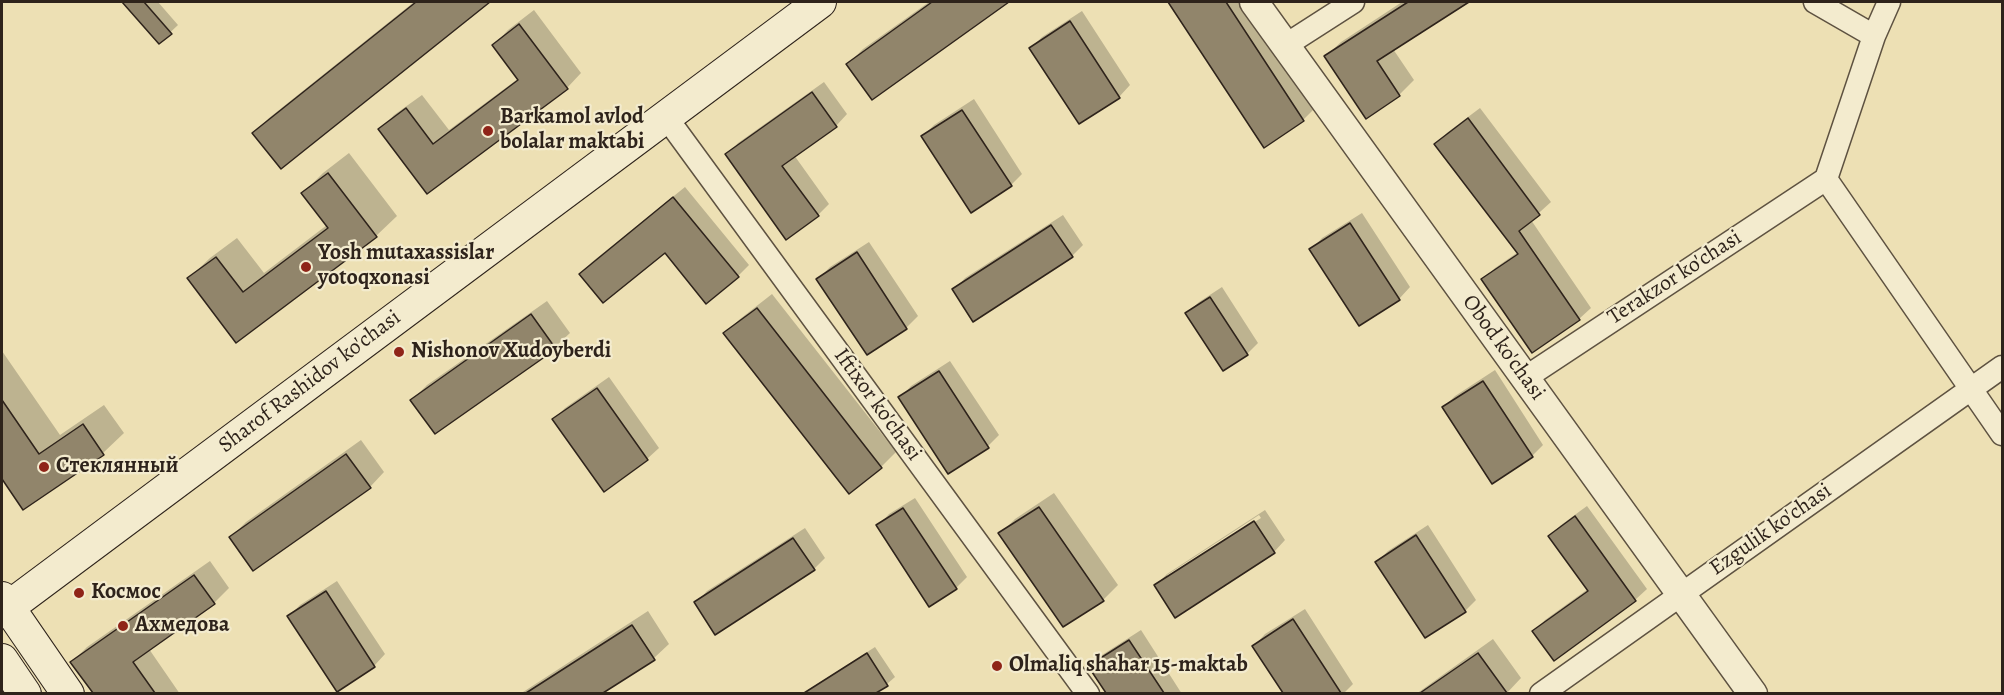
<!DOCTYPE html>
<meta charset="utf-8">
<style>
body{margin:0}
#map{position:relative;width:2004px;height:695px;overflow:hidden;background:#ede0b4;font-family:Alegreya,serif}
canvas{display:block}
.frame{position:absolute;inset:0;border:3px solid #2e231b;pointer-events:none}
</style>
<div id="map">
<canvas width="2004" height="695"></canvas>
<div class="frame"></div>
</div>
<script>
const ctx = document.querySelector('canvas').getContext('2d');
ctx.lineJoin = 'round';
function paint(path, color) {
  ctx.fillStyle = color;
  ctx.fill(path, 'evenodd');
}
function poly(rows) {
  const path = new Path2D();
  for (const r of rows) {
    path.moveTo(r[0], r[1]);
    for (let i = 2; i < r.length; i += 2) path.lineTo(r[i], r[i + 1]);
  }
  return path;
}
function stroke(path, color, width, dash) {
  ctx.strokeStyle = color;
  ctx.lineWidth = width;
  ctx.lineCap = dash ? 'butt' : 'round';
  ctx.setLineDash(dash || []);
  ctx.stroke(path);
}
function label(font, color, halo, rows, align = 'center') {
  ctx.font = font + ' Alegreya,serif';
  ctx.lineWidth = 4.5;
  ctx.setLineDash([]);
  ctx.textBaseline = 'middle';
  ctx.strokeStyle = halo;
  ctx.fillStyle = color;
  for (const [text, x, y, turn = 0] of rows) {
    ctx.save();
    ctx.translate(x, y);
    ctx.rotate((+turn || 0) * Math.PI / 180);
    ctx.textAlign = isNaN(turn) ? turn : align;
    if (halo) ctx.strokeText(text, 0, 0);
    ctx.fillText(text, 0, 0);
    ctx.restore();
  }
}
paint(poly([
 [124,2,158,2,178,25,160,42],
 [414,2,488,2,282,167,254,133,269,118],
 [929,2,1004,2,996,9,848,64,863,49],
 [1170,2,1250,2,1318,105,1303,120,1264,146],
 [1402,2,1463,2,1456,8,1393,49,1414,80,1399,95,1366,117,1326,56,1341,42],
 [534,10,581,73,567,88,427,192,380,130,394,115,422,95,449,130,519,78,494,45,508,30],
 [1082,11,1130,85,1119,97,1031,48,1042,37],
 [824,82,847,114,836,126,794,155,829,204,818,215,727,155,738,143],
 [974,99,1022,174,1011,185,923,136,934,125],
 [1480,108,1551,202,1531,220,1591,308,1579,319,1533,351,1483,279,1495,268,1518,252,1436,144,1448,132],
 [349,153,397,216,376,236,237,341,189,278,210,258,237,238,264,273,327,225,303,193,323,173],
 [685,187,749,265,738,276,665,251,581,274,592,262],
 [1362,213,1410,287,1399,299,1311,250,1322,238],
 [1063,215,1083,245,1072,256,954,290,965,278],
 [869,242,918,316,906,328,867,353,818,279,830,267],
 [1222,287,1258,343,1247,354,1187,313,1199,302],
 [772,294,896,452,881,467,725,333,740,319],
 [547,301,570,333,555,347,435,432,412,400,427,385],
 [2,351,60,435,104,405,124,433,103,453,24,508,2,476],
 [950,361,999,435,988,446,900,398,911,386],
 [1495,370,1543,445,1532,456,1444,407,1455,396],
 [609,377,659,448,647,459,604,490,554,419,565,408],
 [361,440,384,472,370,487,231,537,246,522],
 [1054,493,1118,585,1103,600,1000,534,1015,519],
 [915,498,967,577,956,588,878,526,889,514],
 [1587,506,1647,589,1635,600,1534,631,1545,620,1588,589,1550,536,1561,525],
 [1265,510,1285,540,1274,552,1156,585,1167,574],
 [1259,515,1261,518,1167,578,1167,575],
 [1428,525,1476,600,1465,611,1377,562,1388,551],
 [805,528,825,558,814,569,696,603,707,591],
 [210,561,229,588,214,603,149,649,180,694,94,694,72,662,87,647],
 [337,581,385,654,374,666,289,616,300,605],
 [1305,609,1353,684,1343,694,1285,694,1254,646,1265,634],
 [648,611,669,644,654,658,600,694,520,694],
 [1141,630,1182,694,1108,694,1090,667,1102,655],
 [1493,639,1521,678,1506,694,1416,694],
 [875,647,895,677,887,684,873,694,802,694]
]), '#0003');
const building = poly([
 [122,2,144,2,172,34,159,44,122,2],
 [416,2,490,2,281,169,252,133,416,2],
 [932,2,1009,2,872,100,846,64,932,2],
 [1168,2,1226,2,1304,121,1264,148,1168,2],
 [1408,2,1469,2,1377,61,1400,96,1366,119,1324,56,1408,2],
 [1070,21,1120,98,1079,124,1029,48,1070,21],
 [519,24,568,89,427,194,378,129,406,108,433,144,518,80,492,45,519,24],
 [812,92,837,127,782,166,819,216,786,240,725,154,812,92],
 [962,110,1012,186,971,213,921,136,962,110],
 [1468,118,1540,215,1519,231,1580,320,1532,353,1481,279,1518,254,1434,144,1468,118],
 [328,173,377,237,236,343,187,278,216,257,243,292,328,228,301,193,328,173],
 [673,197,739,277,706,304,665,253,603,303,579,274,673,197],
 [1350,223,1400,300,1359,326,1309,249,1350,223],
 [1051,225,1073,257,973,322,952,289,1051,225],
 [857,252,907,329,867,355,816,279,857,252],
 [1210,297,1248,355,1223,371,1185,313,1210,297],
 [757,308,882,468,849,494,723,333,757,308],
 [531,314,556,349,435,434,410,400,531,314],
 [939,371,989,448,948,474,898,397,939,371],
 [1483,381,1533,457,1492,484,1442,407,1483,381],
 [597,388,648,460,604,492,552,419,597,388],
 [2,400,39,454,83,424,104,455,23,510,2,479,2,400],
 [346,454,371,488,253,571,229,537,346,454],
 [1039,507,1104,601,1063,627,998,533,1039,507],
 [903,508,957,589,929,607,876,525,903,508],
 [1575,516,1636,601,1554,661,1532,631,1588,591,1548,536,1575,516],
 [1254,521,1275,553,1175,618,1154,585,1254,521],
 [1416,535,1466,612,1425,638,1375,562,1416,535],
 [793,538,815,570,715,635,694,602,793,538],
 [194,575,215,604,133,662,155,693,93,693,70,662,194,575],
 [326,591,375,667,337,692,287,616,326,591],
 [1293,619,1341,693,1283,693,1252,646,1293,619],
 [632,625,655,660,603,693,526,693,632,625],
 [1129,640,1164,693,1106,693,1088,666,1129,640],
 [867,653,888,686,876,693,804,693,867,653],
 [1478,653,1507,693,1420,693,1478,653]
]);
paint(building, '#91856b');
stroke(building, '#2e231b', 1.5);
const minor = poly([
 [1815,2,1874,36],
 [1889,2,1874,36,1826,179,2002,434],
 [1286,45,1353,2],
 [666,117,1088,694],
 [1525,378,1826,179],
 [1541,694,2002,367]
]);
const tertiary = poly([
 [1254,2,1753,694]
]);
const secondary = poly([
 [2,598,68,694],
 [2,612,820,2],
 [2,660,25,694]
]);
stroke(minor, '#5e5241', 25);
stroke(tertiary, '#5e5241', 31);
stroke(secondary, '#2e231b', 34);
stroke(minor, '#f3ebce', 22);
stroke(tertiary, '#f3ebce', 28);
stroke(secondary, '#f3ebce', 32);
for (const [x, y, r, color] of [
 [488,131,6,"#8f2418"],
 [306,267,6,"#8f2418"],
 [399,352,6,"#8f2418"],
 [44,467,6,"#8f2418"],
 [79,593,6,"#8f2418"],
 [123,626,6,"#8f2418"],
 [997,666,6,"#8f2418"]
]) {
  const dot = new Path2D();
  dot.arc(x, y, r, 0, 2 * Math.PI);
  ctx.fillStyle = color;
  ctx.fill(dot);
  stroke(dot, '#f3ebce', 2);
}
label('bold 22px', '#2e231b', '#f3ebce', [
 ["Barkamol avlod",500,118],
 ["bolalar maktabi",500,143],
 ["Yosh mutaxassislar",318,254],
 ["yotoqxonasi",318,279],
 ["Nishonov Xudoyberdi",411,352],
 ["Стеклянный",56,467],
 ["Космос",91,593],
 ["Ахмедова",135,626],
 ["Olmaliq shahar 15-maktab",1009,666]
], 'left');
label('22px', '#2e231b', '#f3ebce', [
 ["Terakzor ko'chasi",1675,278,-33],
 ["Obod ko'chasi",1503,348,54],
 ["Sharof Rashidov ko'chasi",310,382,-37],
 ["Iftixor ko'chasi",877,405,54],
 ["Ezgulik ko'chasi",1771,530,-35]
]);
</script>
